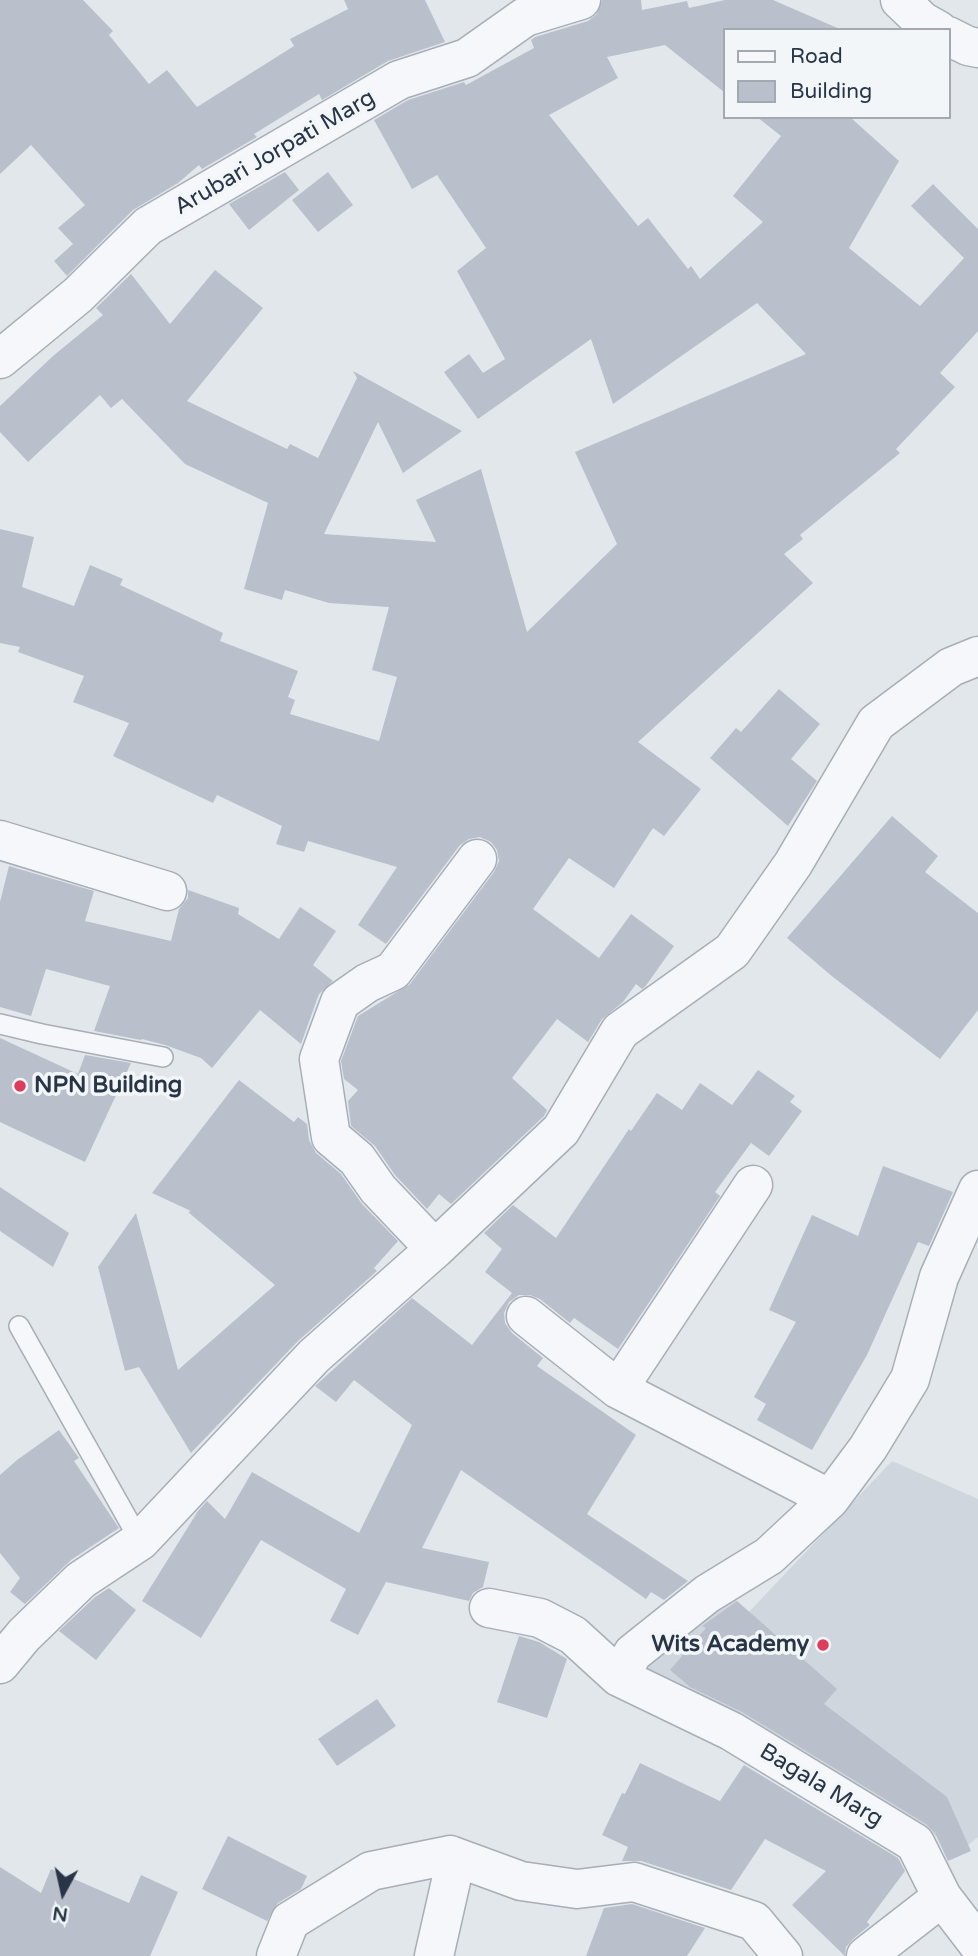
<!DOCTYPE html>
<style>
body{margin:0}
#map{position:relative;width:978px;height:1956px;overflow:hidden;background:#e2e7ec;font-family:"Varela Round",sans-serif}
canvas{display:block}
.legend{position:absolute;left:723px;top:28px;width:228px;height:91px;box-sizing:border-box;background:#f3f6f9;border:2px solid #a2a9b1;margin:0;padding:9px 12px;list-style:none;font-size:21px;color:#283546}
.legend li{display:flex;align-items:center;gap:14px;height:35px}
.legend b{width:35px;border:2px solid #a2a9b1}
.north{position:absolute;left:28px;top:1858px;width:70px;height:70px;-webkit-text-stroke:5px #f3f6f9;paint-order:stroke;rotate:188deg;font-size:19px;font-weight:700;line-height:28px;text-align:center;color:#283546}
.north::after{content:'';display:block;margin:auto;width:24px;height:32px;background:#283546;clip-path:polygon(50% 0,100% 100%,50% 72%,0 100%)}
</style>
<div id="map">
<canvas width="978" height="1956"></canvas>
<ul class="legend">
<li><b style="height:9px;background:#f6f7fa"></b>Road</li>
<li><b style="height:19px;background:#b9c0cb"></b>Building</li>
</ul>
<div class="north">N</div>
</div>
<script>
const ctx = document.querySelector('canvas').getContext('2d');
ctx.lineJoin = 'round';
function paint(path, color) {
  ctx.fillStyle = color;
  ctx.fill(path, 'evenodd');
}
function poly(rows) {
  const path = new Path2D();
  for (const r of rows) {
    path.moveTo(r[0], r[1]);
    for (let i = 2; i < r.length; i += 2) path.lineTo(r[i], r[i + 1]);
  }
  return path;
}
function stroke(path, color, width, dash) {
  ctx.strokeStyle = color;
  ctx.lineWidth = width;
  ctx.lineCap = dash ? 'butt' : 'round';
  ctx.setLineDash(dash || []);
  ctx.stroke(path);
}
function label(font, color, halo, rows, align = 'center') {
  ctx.font = font + ' "Varela Round",sans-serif';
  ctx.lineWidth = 7;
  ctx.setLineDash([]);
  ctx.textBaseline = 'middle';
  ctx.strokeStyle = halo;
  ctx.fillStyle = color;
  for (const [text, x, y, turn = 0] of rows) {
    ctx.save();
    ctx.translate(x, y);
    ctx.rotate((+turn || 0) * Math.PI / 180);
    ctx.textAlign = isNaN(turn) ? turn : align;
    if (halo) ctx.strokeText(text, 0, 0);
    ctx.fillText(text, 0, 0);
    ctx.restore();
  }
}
paint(poly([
 [892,1461,978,1499,978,1837,962,1850,634,1676,728,1590,747,1614]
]), '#d0d6de');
paint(poly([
 [0,0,83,0,113,31,109,35,149,84,167,70,197,107,294,46,290,39,348,9,344,0,425,0,445,42,388,61,322,100,319,94,254,134,257,137,202,169,199,165,178,183,133,210,67,276,54,261,73,244,58,228,85,205,31,145,0,174],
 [602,0,641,0,642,10,687,1,689,8,725,0,773,0,842,30,724,30,724,92,665,45,607,57,618,78,549,115,638,226,648,218,688,269,691,266,700,279,763,222,733,196,781,136,757,117,850,117,899,161,849,248,920,306,964,258,911,206,933,184,978,229,978,331,940,373,955,387,896,449,900,453,800,535,803,539,784,554,813,583,638,742,701,789,664,836,653,828,614,888,569,858,533,909,599,958,631,914,674,946,645,987,642,989,636,984,623,1002,602,1019,588,1042,557,1019,512,1078,547,1110,544,1116,451,1204,439,1194,427,1209,395,1175,375,1146,351,1126,348,1101,358,1090,344,1079,341,1061,358,1016,410,984,494,872,499,861,497,850,491,842,480,837,469,839,460,845,386,944,358,925,397,867,308,841,304,852,276,844,282,826,217,795,213,803,113,756,129,723,73,702,84,676,18,652,20,647,0,643,0,529,34,537,22,587,74,606,90,565,123,579,120,585,223,633,220,641,298,671,288,697,295,700,290,714,379,741,397,677,372,670,389,607,329,603,285,590,282,600,244,589,268,503,185,464,122,399,111,408,100,395,28,462,0,432,0,406,53,356,103,315,96,308,131,274,170,324,215,270,263,308,187,401,287,449,290,444,318,458,357,378,353,371,462,431,403,473,378,422,324,534,436,542,416,500,481,469,527,632,617,544,575,452,806,354,757,303,613,404,591,339,478,419,444,372,469,354,483,373,505,359,457,271,486,248,437,175,412,189,374,120,408,100,464,82,466,85,534,48,531,40,535,37,588,21,597,14],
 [285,172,299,190,249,230,229,204],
 [328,172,353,205,318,232,292,200],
 [779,689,820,724,791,759,817,781,788,826,710,758,736,728,741,732],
 [892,816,938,856,925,872,978,913,978,1010,940,1059,833,977,787,938],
 [9,866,94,891,85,921,171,941,179,909,188,898,188,890,239,908,238,914,279,939,300,907,336,931,313,965,333,981,319,994,301,1044,260,1010,212,1068,201,1058,165,1045,142,1039,141,1040,94,1031,110,986,46,969,31,1016,0,1007,0,902],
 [0,1038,78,1074,85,1055,131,1063,85,1162,0,1122],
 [758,1070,795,1096,790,1102,802,1111,769,1156,751,1143,715,1192,720,1196,618,1349,574,1318,570,1323,540,1299,530,1295,519,1295,509,1302,504,1313,505,1323,512,1333,543,1358,537,1366,636,1435,587,1514,688,1581,664,1600,651,1592,646,1599,461,1470,422,1548,489,1562,483,1587,473,1593,469,1601,386,1582,358,1635,330,1621,346,1589,261,1540,201,1638,142,1601,198,1511,207,1501,225,1519,252,1472,359,1533,412,1425,354,1380,336,1402,315,1386,412,1298,472,1345,512,1293,485,1272,502,1249,484,1233,513,1205,556,1238,629,1129,631,1131,657,1093,682,1110,700,1083,732,1105],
 [239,1080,294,1122,298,1117,307,1124,309,1140,316,1153,341,1174,362,1204,398,1241,374,1268,377,1271,298,1341,191,1453,139,1367,125,1371,98,1267,136,1213,178,1370,275,1285,188,1212,191,1211,152,1193],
 [883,1166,953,1192,929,1246,918,1242,867,1355,812,1450,757,1420,766,1404,754,1397,796,1322,769,1310,812,1215,858,1236],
 [0,1187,69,1233,53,1267,0,1231],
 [59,1430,79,1458,74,1461,119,1528,71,1560,25,1604,10,1592,20,1578,0,1553,0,1475,17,1460],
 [109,1588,136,1610,96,1660,59,1631,95,1597],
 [737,1601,837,1689,824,1704,947,1797,971,1851,948,1861,935,1833,926,1824,742,1712,690,1687,670,1670,706,1628,702,1626],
 [519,1636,539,1642,567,1659,547,1718,497,1702],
 [377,1699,396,1726,337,1766,318,1739],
 [640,1763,720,1801,744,1765,898,1858,905,1871,867,1922,870,1925,853,1939,846,1947,845,1956,792,1905,826,1871,765,1839,731,1890,641,1861,622,1861,628,1847,602,1835,622,1793,625,1794],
 [228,1836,307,1876,301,1889,278,1903,267,1921,202,1889],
 [0,1867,41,1893,51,1869,129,1903,141,1875,178,1892,150,1956,0,1956],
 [632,1904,705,1928,687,1956,586,1956,604,1908]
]), '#b9c0cb');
const service = poly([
 [0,1024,42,1034,163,1057],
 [19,1326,140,1541]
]);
const minor = poly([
 [900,0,922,21,938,30],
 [948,36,968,46,978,48],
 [0,359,78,295,148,226,399,80,467,58,525,17,581,0],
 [0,840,167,891],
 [435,1249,378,1189,357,1159,331,1137,319,1059,340,1002,367,983,393,971,477,859],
 [526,1316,618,1389,830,1499],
 [618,1389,753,1185],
 [489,1608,540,1618,573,1635,619,1677,731,1731,915,1843,942,1897,978,1944],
 [0,1664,24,1635,81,1580,140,1541,314,1356,435,1249,561,1130,620,1031,732,951,793,864,876,723,951,667,978,656],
 [619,1677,633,1653,707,1594,769,1556,830,1499,868,1448,910,1379,939,1277,978,1190],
 [276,1956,290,1921,371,1871,450,1855],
 [434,1956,451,1881,450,1855,521,1881,577,1889,634,1882,754,1921,783,1956],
 [866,1956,942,1897]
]);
stroke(service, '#a6aeb7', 22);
stroke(minor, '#a6aeb7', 41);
stroke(service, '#f6f7fa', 19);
stroke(minor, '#f6f7fa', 38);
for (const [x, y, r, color] of [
 [20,1086,7,"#dc3d5d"],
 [823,1645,7,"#dc3d5d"]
]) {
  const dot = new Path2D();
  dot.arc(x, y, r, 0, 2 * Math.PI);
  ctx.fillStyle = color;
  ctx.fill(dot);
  stroke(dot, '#f3f6f9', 2.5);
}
label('23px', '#283546', '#f3f6f9', [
 ["Arubari Jorpati Marg",275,153,-30],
 ["Bagala Marg",821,1786,31]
]);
label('bold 23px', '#283546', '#f3f6f9', [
 ["NPN Building",34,1086],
 ["Wits Academy",809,1645,"right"]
], 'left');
</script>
